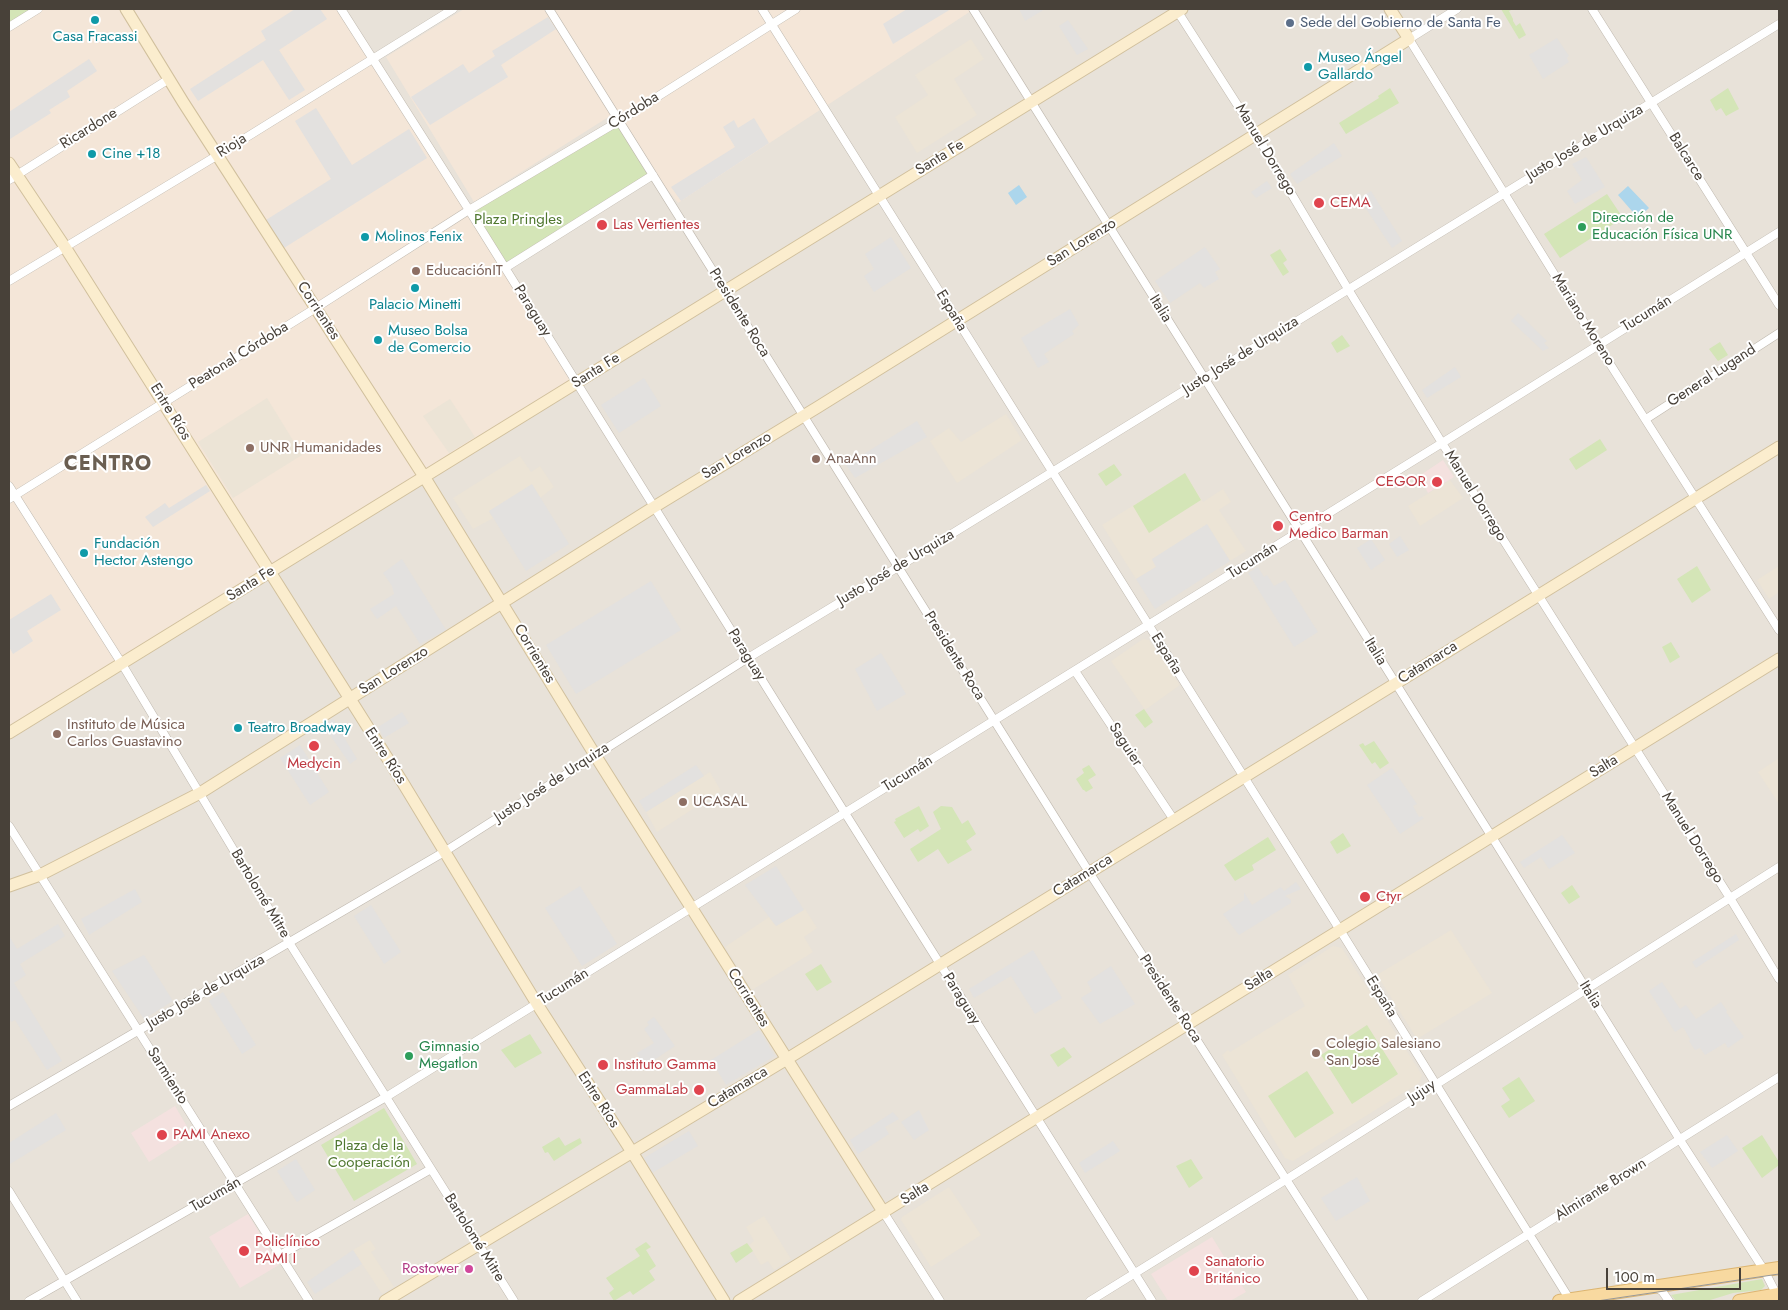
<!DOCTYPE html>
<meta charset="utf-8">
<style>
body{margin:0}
#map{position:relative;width:1788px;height:1310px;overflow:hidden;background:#f4f1eb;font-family:Jost,sans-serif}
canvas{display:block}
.frame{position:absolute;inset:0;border:10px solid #484139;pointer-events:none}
.scale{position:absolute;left:1606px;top:1268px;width:135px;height:22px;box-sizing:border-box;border:2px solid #484139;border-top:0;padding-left:6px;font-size:15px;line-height:18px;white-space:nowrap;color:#484139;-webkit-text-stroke:4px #fff;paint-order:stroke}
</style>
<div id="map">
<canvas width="1788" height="1310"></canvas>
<div class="frame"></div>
<div class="scale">100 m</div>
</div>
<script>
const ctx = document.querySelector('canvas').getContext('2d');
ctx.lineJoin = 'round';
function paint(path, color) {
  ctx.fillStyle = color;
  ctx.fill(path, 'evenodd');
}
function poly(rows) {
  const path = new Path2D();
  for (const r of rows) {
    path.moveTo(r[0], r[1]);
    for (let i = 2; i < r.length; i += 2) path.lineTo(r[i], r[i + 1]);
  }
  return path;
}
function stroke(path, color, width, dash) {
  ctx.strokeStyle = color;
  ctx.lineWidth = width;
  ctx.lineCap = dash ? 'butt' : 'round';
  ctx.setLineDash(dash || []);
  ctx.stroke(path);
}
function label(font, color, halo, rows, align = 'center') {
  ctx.font = font + ' Jost,sans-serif';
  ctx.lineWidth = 4;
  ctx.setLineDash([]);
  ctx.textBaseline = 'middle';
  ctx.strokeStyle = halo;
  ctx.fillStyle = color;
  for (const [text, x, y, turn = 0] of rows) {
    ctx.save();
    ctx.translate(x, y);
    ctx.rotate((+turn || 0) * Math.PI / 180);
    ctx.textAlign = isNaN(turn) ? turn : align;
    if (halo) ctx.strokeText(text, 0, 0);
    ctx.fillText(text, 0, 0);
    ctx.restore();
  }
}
paint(poly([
 [9,9,1779,9,1779,1301,9,1301]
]), '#e8e2d9');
paint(poly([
 [38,9,341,9,577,383,9,733,9,27],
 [464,9,974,9,678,203,610,116,474,202,386,57]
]), '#f4e6d8');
paint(poly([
 [971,39,984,59,954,79,977,115,917,153,895,117,928,95,915,75],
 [267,398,302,455,233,498,198,442],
 [450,399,475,437,449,453,423,416],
 [1006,414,1022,440,957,483,930,441,949,428,961,442],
 [520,456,531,472,540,466,554,487,540,498,532,485,489,512,493,518,473,529,453,498],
 [1185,473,1203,502,1223,489,1231,502,1219,510,1246,551,1230,561,1207,525,1152,560,1156,567,1136,579,1102,525],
 [1450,480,1463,498,1420,526,1408,506],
 [1779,566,1779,592,1769,599,1757,580],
 [1143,639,1149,640,1180,685,1145,710,1111,661],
 [1779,758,1779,804,1758,772],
 [710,772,721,791,657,832,646,812],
 [805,909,817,928,804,937,813,952,752,990,725,947,769,917,776,926],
 [1451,930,1492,993,1417,1039,1377,975],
 [1333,946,1342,948,1422,1075,1419,1083,1293,1161,1285,1158,1222,1055,1228,1050,1230,1052,1305,1006,1288,975],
 [949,1187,981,1235,931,1267,901,1220,902,1217],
 [764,1216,791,1259,774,1270,768,1261,761,1265,749,1245,754,1241,746,1227],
 [370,1240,376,1249,371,1252,394,1287,382,1294,353,1250]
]), '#ece4d6');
paint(poly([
 [1443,460,1454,477,1428,493,1419,476],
 [175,1106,192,1135,149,1162,131,1133],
 [248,1214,279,1265,240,1288,209,1237],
 [1212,1237,1246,1292,1230,1301,1168,1301,1151,1274]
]), '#f4e1df');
paint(poly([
 [9,9,38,9,9,27],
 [1501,9,1513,9,1509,11,1513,19,1513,21,1516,26,1520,23,1526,35,1519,39],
 [1390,88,1399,103,1346,134,1339,123,1379,98,1378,96],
 [1728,88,1739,109,1726,116,1721,108,1716,111,1710,100],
 [619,121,653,175,505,268,469,210],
 [1607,194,1623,218,1560,258,1544,234],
 [1280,249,1287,260,1283,263,1289,272,1283,276,1270,255],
 [1342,335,1350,346,1337,353,1331,343],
 [1720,342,1728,355,1718,361,1709,349],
 [1600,439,1607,450,1576,470,1569,459],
 [1114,464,1122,475,1106,486,1098,474],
 [1185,473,1201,500,1149,533,1133,506],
 [1697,566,1711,590,1692,603,1677,579],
 [1671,642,1680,657,1670,663,1662,647],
 [1144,709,1153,722,1145,728,1135,715],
 [1374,741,1389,763,1380,769,1375,762,1372,764,1359,745,1363,743,1365,746],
 [1089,765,1096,775,1088,780,1093,788,1086,792,1084,790,1083,790,1076,779,1084,773,1082,769],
 [919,806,929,826,920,832,918,829,904,838,894,822,896,821,895,819],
 [941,806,952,807,962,824,968,820,976,834,966,841,972,850,948,864,938,849,918,862,910,849,941,829,933,812],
 [1343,833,1351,846,1337,854,1330,842],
 [1268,837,1276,850,1252,865,1254,870,1235,881,1224,865],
 [1572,885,1580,897,1569,904,1561,893],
 [821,964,832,982,817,991,805,974],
 [1367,1025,1398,1074,1352,1104,1321,1055],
 [530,1034,542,1053,515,1068,501,1050],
 [1064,1047,1072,1057,1058,1067,1050,1055],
 [1307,1071,1334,1113,1295,1138,1268,1096],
 [1519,1077,1535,1101,1509,1118,1501,1106,1510,1100,1502,1088],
 [384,1108,417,1164,354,1201,321,1145],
 [1762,1135,1779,1162,1779,1165,1762,1178,1742,1148],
 [559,1137,565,1146,580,1138,582,1143,554,1161,548,1152,545,1153,542,1147],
 [1191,1159,1203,1178,1189,1188,1176,1166],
 [646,1242,651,1247,646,1250,656,1266,649,1271,655,1280,633,1295,630,1291,614,1301,609,1293,614,1289,606,1278,640,1256,635,1249],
 [747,1243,753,1251,736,1263,730,1253],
 [1762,1279,1765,1286,1761,1290,1733,1293,1707,1301,1676,1301,1671,1295]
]), '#d4e5b7');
paint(poly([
 [295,9,320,9,327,19,279,50,305,90,289,100,263,60,198,101,190,89,266,40,261,31],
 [907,9,951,9,893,44,883,24],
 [1019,9,1045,9,1025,21],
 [548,17,556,29,501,65,508,77,430,125,411,97,463,64,469,73,495,56,492,51],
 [1068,20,1088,49,1077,55,1059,26],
 [1557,38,1569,56,1567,58,1569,62,1543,79,1529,55],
 [89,59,97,71,67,91,70,97,49,110,51,113,10,139,9,112],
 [316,108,352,165,409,129,427,158,284,248,266,220,331,179,295,121],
 [754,118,769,143,681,201,671,187,735,147,723,127,734,120,738,128],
 [1334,143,1342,156,1297,184,1290,174],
 [1586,157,1605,187,1575,204,1567,191,1582,180,1572,164],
 [1267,181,1272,188,1256,198,1251,192],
 [1371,191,1402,241,1392,248,1359,198],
 [891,237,911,268,874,292,864,276,874,269,865,254],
 [1205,247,1220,269,1215,272,1219,279,1204,288,1200,283,1170,303,1155,281],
 [1070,309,1079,325,1072,331,1074,334,1044,354,1049,362,1038,368,1021,338],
 [1518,313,1547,341,1544,343,1549,348,1543,351,1511,321],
 [1455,367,1461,377,1427,398,1422,390],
 [644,378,661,406,619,433,601,405],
 [917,421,927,437,855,478,846,465],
 [532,484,569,544,526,571,489,511],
 [206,485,210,491,153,527,145,517,165,503,169,508],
 [1207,524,1230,561,1155,609,1136,579,1156,567,1152,559],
 [1400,536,1409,550,1397,557,1389,544],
 [1371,539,1385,560,1371,570,1357,548],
 [402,559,446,630,420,644,396,606,377,619,370,609,394,594,392,586,383,573],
 [1258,567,1264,577,1267,575,1274,586,1285,580,1318,632,1294,647,1248,573],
 [651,581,681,630,576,694,546,645],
 [51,594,61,610,27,631,33,641,13,654,9,647,9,620],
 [881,653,906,694,877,711,855,669],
 [402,712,409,723,384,738,378,727],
 [333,719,357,759,350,764,323,725],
 [300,745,329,792,310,805,280,758],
 [696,765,704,776,646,812,639,801],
 [1392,768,1417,804,1413,806,1419,817,1422,816,1424,818,1400,834,1367,785],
 [1562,835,1575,853,1549,869,1541,857,1524,868,1520,862],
 [776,866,804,910,776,926,745,885],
 [1296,882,1301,889,1285,896,1291,900,1291,903,1239,935,1223,914,1244,900,1244,892,1252,905,1281,887,1284,891],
 [580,886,617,944,582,966,545,908],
 [135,889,142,902,89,935,81,919],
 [371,905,401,952,384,964,354,916],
 [58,924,65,936,20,964,26,975,14,983,62,1061,47,1070,15,1020,11,1022,9,1017,9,936,17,949],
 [1736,934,1739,940,1696,968,1692,962],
 [1033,950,1062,998,1035,1014,1011,976,974,998,969,989],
 [144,955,173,1001,144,1019,112,971],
 [1111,966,1135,1004,1100,1024,1081,998,1092,991,1087,982],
 [1662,982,1680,1009,1686,1005,1696,1019,1721,1002,1727,1011,1726,1012,1744,1037,1728,1048,1725,1043,1705,1055,1700,1048,1695,1050,1689,1041,1690,1039,1683,1027,1675,1032,1649,991],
 [223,992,256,1045,242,1054,209,1001],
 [654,1017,675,1046,645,1066,637,1053,654,1043,644,1029,649,1025,647,1022],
 [759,1030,775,1056,726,1085,711,1060],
 [919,1110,929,1130,914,1140,901,1122],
 [893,1112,899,1119,885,1127,889,1134,858,1154,850,1140],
 [56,1113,66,1130,10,1164,9,1161,9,1143],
 [689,1131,698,1146,652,1173,644,1158],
 [1727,1135,1738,1151,1712,1168,1700,1152],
 [1113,1141,1120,1151,1085,1173,1079,1163],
 [296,1159,315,1190,297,1202,277,1171],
 [1357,1177,1370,1201,1336,1221,1321,1198],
 [353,1250,362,1264,315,1294,307,1282]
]), '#e3e1df');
paint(poly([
 [1019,185,1027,197,1016,205,1008,193],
 [1628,186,1649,208,1638,218,1618,195]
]), '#acd6ec');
const street = poly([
 [341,9,469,210,845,813,1152,1301],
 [549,9,1089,872,1364,1301],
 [762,9,1340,930,1570,1300],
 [973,9,1492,837,1680,1140,1764,1270,1777,1295],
 [1176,9,1256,134,1348,289,1442,443,1730,898,1779,979],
 [1457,9,1409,39,1598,345,1779,630],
 [1592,9,1779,305],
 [9,27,38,9],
 [9,180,169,79],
 [505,268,653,175],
 [9,281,218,155,453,9],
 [1646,419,1779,333],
 [9,486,122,664,290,944,514,1301],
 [9,499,311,311,469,210,619,121,796,9],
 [1075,671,1174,820],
 [9,826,309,1301],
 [9,1106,444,852,748,658,898,567,1779,24],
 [9,1191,77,1301],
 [884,1213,940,1301],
 [280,1255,431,1169],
 [1655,1287,1662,1291,1669,1301],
 [29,1301,386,1097,1442,443,1779,232],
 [1090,1301,1287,1179,1779,867],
 [1422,1301,1779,1077]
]);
const secondary = poly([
 [126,9,183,102,425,478,595,755,884,1213],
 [9,163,65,247,270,572,403,783,537,1004,632,1152,724,1301],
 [9,733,1182,9],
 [9,886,40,875,200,793,654,507,818,407,1409,39,1390,9],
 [385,1301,787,1059,1779,447],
 [739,1301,1779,659]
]);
const primary = poly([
 [1559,1301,1779,1268],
 [1739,1301,1779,1294]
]);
stroke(street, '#bfb8ae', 9);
stroke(secondary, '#d1c09d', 13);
stroke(primary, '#dcb571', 14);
stroke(street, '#fff', 8);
stroke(secondary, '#fbedce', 11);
stroke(primary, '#f8d9a0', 12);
stroke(poly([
 [1597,1301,1779,1274]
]), '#999', 1);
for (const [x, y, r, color] of [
 [95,20,5,"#0f9aa8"],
 [1290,23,5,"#5c6f8a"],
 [1308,67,5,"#0f9aa8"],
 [92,154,5,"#0f9aa8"],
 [1319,203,6,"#e0444e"],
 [602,225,6,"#e0444e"],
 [1582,227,5,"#2e9e5b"],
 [365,237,5,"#0f9aa8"],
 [416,271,5,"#8d6e63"],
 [415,288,5,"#0f9aa8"],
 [378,340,5,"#0f9aa8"],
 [250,448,5,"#8d6e63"],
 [816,459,5,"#8d6e63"],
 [1437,482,6,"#e0444e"],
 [1278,526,6,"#e0444e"],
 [84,553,5,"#0f9aa8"],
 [238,728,5,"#0f9aa8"],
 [57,734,5,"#8d6e63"],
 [314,746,6,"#e0444e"],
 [683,802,5,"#8d6e63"],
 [1365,897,6,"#e0444e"],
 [1316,1053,5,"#8d6e63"],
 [409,1056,5,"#2e9e5b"],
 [603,1065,6,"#e0444e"],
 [699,1090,6,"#e0444e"],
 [162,1135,6,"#e0444e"],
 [244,1251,6,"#e0444e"],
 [469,1269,5,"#d1479c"],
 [1194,1271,6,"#e0444e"]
]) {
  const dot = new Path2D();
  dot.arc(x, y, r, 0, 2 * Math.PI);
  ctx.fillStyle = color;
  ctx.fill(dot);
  stroke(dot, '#fff', 2);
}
label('15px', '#4e5e75', '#fff', [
 ["Sede del Gobierno de Santa Fe",1300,23]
], 'left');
label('15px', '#0d838f', '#fff', [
 ["Casa Fracassi",95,37,"center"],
 ["Museo Ángel",1318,58],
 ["Gallardo",1318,75],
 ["Cine +18",102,154],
 ["Molinos Fenix",375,237],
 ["Palacio Minetti",415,305,"center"],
 ["Museo Bolsa",388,331],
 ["de Comercio",388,348],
 ["Fundación",94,544],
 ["Hector Astengo",94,561],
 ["Teatro Broadway",248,728]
], 'left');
label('15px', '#484139', '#fff', [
 ["Córdoba",634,111,-32],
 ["Ricardone",89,129,-32],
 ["Justo José de Urquiza",1585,143,-31],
 ["Rioja",232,146,-32],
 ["Manuel Dorrego",1265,150,59],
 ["Balcarce",1686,157,58],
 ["Santa Fe",940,158,-32],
 ["San Lorenzo",1082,243,-32],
 ["Italia",1160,309,58],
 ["Corrientes",318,311,57],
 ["Paraguay",532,311,58],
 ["España",951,311,58],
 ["Presidente Roca",739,313,58],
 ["Tucumán",1647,314,-32],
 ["Mariano Moreno",1583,320,58],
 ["Peatonal Córdoba",239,356,-32],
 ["Justo José de Urquiza",1241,356,-32],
 ["Santa Fe",596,371,-32],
 ["General Lugand",1712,376,-33],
 ["Entre Ríos",170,412,58],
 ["San Lorenzo",737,456,-31],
 ["Manuel Dorrego",1475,496,58],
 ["Tucumán",1253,561,-32],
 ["Justo José de Urquiza",896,568,-31],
 ["Santa Fe",251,584,-32],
 ["Italia",1375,652,58],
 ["Corrientes",534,654,59],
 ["España",1166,654,58],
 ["Paraguay",746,655,58],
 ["Presidente Roca",954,656,58],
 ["Catamarca",1428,663,-32],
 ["San Lorenzo",394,671,-32],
 ["Saguier",1125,745,57],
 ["Entre Ríos",385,756,57],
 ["Salta",1604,767,-32],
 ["Tucumán",908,774,-32],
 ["Justo José de Urquiza",552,783,-33],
 ["Manuel Dorrego",1692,838,58],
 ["Catamarca",1083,876,-32],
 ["Bartolomé Mitre",260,894,59],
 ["Salta",1259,980,-32],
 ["Tucumán",564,987,-32],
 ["Justo José de Urquiza",206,992,-30],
 ["Italia",1590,995,58],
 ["España",1381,997,58],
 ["Corrientes",748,998,58],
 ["Paraguay",961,999,58],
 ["Presidente Roca",1170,999,57],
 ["Sarmiento",167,1076,58],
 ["Catamarca",738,1088,-31],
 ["Jujuy",1422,1092,-33],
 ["Entre Ríos",598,1100,57],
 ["Almirante Brown",1601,1190,-32],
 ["Salta",915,1194,-32],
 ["Tucumán",216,1195,-30],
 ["Bartolomé Mitre",474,1238,58]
]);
label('15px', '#be3a42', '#fff', [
 ["CEMA",1330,203],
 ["Las Vertientes",613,225],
 ["CEGOR",1426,482,"right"],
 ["Centro",1289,517],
 ["Medico Barman",1289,534],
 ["Medycin",314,764,"center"],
 ["Ctyr",1376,897],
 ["Instituto Gamma",614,1065],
 ["GammaLab",688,1090,"right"],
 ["PAMI Anexo",173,1135],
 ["Policlínico",255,1242],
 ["PAMI I",255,1259],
 ["Sanatorio",1205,1262],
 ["Británico",1205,1279]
], 'left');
label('15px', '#27864d', '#fff', [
 ["Dirección de",1592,218],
 ["Educación Física UNR",1592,235],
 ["Gimnasio",419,1047],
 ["Megatlon",419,1064]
], 'left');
label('15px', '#4f772f', '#fff', [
 ["Plaza Pringles",518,220],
 ["Plaza de la",369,1146],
 ["Cooperación",369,1163]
]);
label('15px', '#785e54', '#fff', [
 ["EducaciónIT",426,271],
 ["UNR Humanidades",260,448],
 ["AnaAnn",826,459],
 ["Instituto de Música",67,725],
 ["Carlos Guastavino",67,742],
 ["UCASAL",693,802],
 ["Colegio Salesiano",1326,1044],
 ["San José",1326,1061]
], 'left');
label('15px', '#b23c85', '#fff', [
 ["Rostower",459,1269]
], 'right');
ctx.letterSpacing = '1px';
label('bold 20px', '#6a5e51', '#fff', [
 ["CENTRO",108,465]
]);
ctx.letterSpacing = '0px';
</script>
